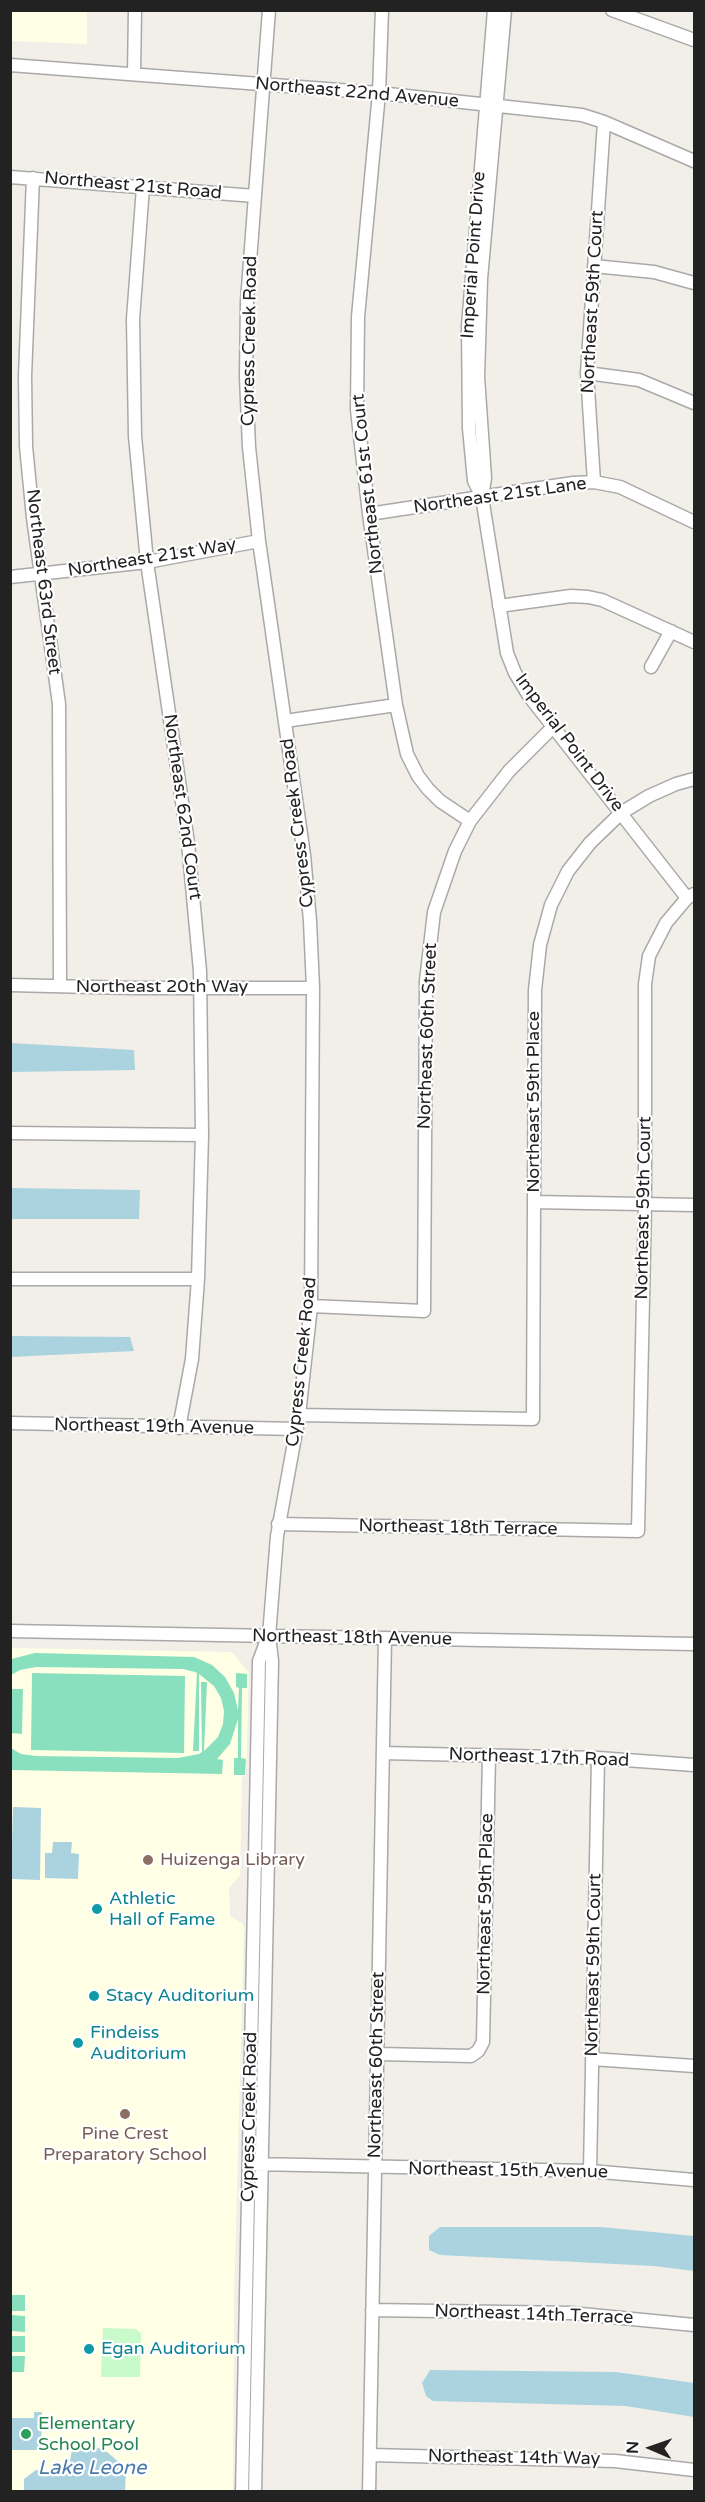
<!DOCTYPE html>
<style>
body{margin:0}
#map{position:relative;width:705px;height:2502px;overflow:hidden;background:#f2efe9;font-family:"Varela Round",sans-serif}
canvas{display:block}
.frame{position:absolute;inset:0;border:12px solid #222;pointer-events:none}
.north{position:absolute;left:621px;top:2418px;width:60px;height:60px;-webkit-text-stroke:4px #fff;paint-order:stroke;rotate:272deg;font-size:16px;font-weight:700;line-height:24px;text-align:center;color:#222}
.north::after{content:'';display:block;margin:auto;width:21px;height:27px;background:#222;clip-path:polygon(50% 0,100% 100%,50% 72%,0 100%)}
</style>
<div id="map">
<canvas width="705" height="2502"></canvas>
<div class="frame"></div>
<div class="north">N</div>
</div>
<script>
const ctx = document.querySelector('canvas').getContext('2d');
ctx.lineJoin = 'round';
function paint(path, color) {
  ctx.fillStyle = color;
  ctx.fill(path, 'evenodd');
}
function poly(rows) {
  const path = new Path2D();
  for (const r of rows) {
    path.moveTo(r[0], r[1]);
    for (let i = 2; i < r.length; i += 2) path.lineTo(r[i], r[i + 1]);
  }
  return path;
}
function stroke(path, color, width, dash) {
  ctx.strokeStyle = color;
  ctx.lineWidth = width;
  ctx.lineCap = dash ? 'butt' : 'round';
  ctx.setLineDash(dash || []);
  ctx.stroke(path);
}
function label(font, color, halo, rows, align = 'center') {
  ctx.font = font + ' "Varela Round",sans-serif';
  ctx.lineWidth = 4.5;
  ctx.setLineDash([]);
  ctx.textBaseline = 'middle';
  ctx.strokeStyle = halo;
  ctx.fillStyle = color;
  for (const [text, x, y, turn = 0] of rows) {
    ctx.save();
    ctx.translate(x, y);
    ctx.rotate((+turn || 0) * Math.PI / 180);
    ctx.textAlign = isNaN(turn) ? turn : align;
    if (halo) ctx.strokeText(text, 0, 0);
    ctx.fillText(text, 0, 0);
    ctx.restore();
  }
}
paint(poly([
 [11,10,87,11,87,44,11,41],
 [11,1648,232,1652,249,1673,246,1776,242,1777,240,1875,229,1888,230,1916,243,1924,244,1928,234,2300,233,2491,11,2492]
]), '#ffffe5');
paint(poly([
 [103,2328,136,2329,141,2333,140,2377,101,2377]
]), '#c8facc');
paint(poly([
 [35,1653,194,1657,212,1665,225,1677,234,1693,238,1710,239,1688,236,1687,236,1673,247,1674,247,1688,242,1688,241,1758,246,1759,245,1775,234,1775,234,1758,238,1758,238,1719,230,1744,217,1759,223,1760,222,1774,11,1770,11,1748,21,1754,36,1756,178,1758,199,1754,202,1752,201,1682,207,1682,204,1751,218,1737,223,1724,224,1711,221,1698,214,1686,199,1674,199,1751,193,1751,197,1673,195,1672,183,1669,36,1667,20,1670,11,1675,11,1659],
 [32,1673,185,1676,184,1753,31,1750],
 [11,1689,23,1689,22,1734,11,1733],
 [11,2295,25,2295,25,2311,11,2311],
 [11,2315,25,2316,25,2332,11,2331],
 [11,2336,25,2336,25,2352,11,2352],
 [11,2356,25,2356,24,2372,11,2372]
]), '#88e0be');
paint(poly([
 [11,1043,134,1050,135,1070,11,1072],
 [11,1188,140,1190,139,1219,11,1219],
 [11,1336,130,1337,134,1351,11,1357],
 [13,1807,41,1808,40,1880,11,1879],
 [53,1842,72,1842,71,1853,79,1854,78,1879,45,1878,45,1853,52,1853],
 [440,2227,601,2227,694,2236,694,2271,654,2266,440,2255,429,2250,429,2236],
 [430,2370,616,2372,694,2383,694,2417,626,2406,433,2401,426,2396,422,2383],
 [34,2412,42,2412,41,2450,11,2450,11,2418,34,2418],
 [94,2446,107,2452,126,2468,125,2491,24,2491,24,2479,36,2470,54,2472,69,2467,72,2450]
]), '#aad3df');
const minor = poly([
 [382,10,379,93,358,317,357,410,369,514,396,705,407,754,418,776,428,789,440,801,470,821],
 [505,10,481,279,478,377,485,478,482,497,507,653,515,673,529,696,687,898],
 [612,10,694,40],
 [10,65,379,93,582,115,604,122,694,161],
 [134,74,135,10],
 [10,177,255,196],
 [33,178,25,376,26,446,33,518,59,704,60,986],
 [143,187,133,319,135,436,147,562,188,843,200,971,202,1135,198,1279,192,1359,179,1428],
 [594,266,654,272,694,283],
 [587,373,639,380,694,403],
 [594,482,587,373,604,122],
 [482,497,474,481,469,428,468,326,494,10],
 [369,514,573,483,594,482,620,487,694,522],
 [10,577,147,562,259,541],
 [499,606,571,596,588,597,602,600,694,642],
 [651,667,671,631],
 [285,721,396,705],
 [10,985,132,988,313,988],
 [10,1133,202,1135],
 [534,1202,694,1205],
 [10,1279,198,1279],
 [311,1306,424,1311,426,981,434,912,455,851,470,821,509,771,553,727],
 [299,1415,533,1419,535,990,540,945,551,905,568,871,590,843,621,813,649,796,676,784,694,779],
 [10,1423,297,1429],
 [278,1524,638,1531,645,1204,645,984,649,956,666,923,687,898,694,894],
 [10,1631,694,1644],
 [383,1753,598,1758,694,1765],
 [377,2054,471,2056,478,2051,483,2042,489,1756],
 [592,2059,694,2066],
 [255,2164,590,2171,694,2180],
 [590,2171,598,1758],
 [372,2310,571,2313,694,2325],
 [370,2455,615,2461,694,2470],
 [242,2492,259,1661,268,1637],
 [255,2492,272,1661,269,1636,277,1536,299,1415,311,1306,313,988,310,921,304,855,259,541,249,447,246,377,247,301,269,10],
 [369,2492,385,1638]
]);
stroke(minor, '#a9a9a9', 15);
stroke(minor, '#fff', 12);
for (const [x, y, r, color] of [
 [148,1860,6,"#8d6e63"],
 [97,1909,6,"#0f9aa8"],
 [94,1996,6,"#0f9aa8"],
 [78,2043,6,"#0f9aa8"],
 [125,2114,6,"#8d6e63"],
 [89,2349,6,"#0f9aa8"],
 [26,2434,6,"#2e9e5b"]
]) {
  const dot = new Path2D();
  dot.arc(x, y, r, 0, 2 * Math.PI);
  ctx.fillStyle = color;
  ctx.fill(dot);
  stroke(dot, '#fff', 2);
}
label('18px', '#222', '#fff', [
 ["Northeast 22nd Avenue",357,93,5],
 ["Northeast 21st Road",133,186,5],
 ["Imperial Point Drive",474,255,-86],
 ["Northeast 59th Court",593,302,-87],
 ["Cypress Creek Road",250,341,-89],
 ["Northeast 61st Court",368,484,-96],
 ["Northeast 21st Lane",500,496,-8],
 ["Northeast 21st Way",152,558,-9],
 ["Northeast 63rd Street",43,582,83],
 ["Imperial Point Drive",569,743,53],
 ["Northeast 62nd Court",182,807,82],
 ["Cypress Creek Road",298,823,-97],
 ["Northeast 20th Way",162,987],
 ["Northeast 60th Street",428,1036,-88],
 ["Northeast 59th Place",534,1102,-90],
 ["Northeast 59th Court",644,1208,-89],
 ["Cypress Creek Road",302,1362,-84],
 ["Northeast 19th Avenue",154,1427,1],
 ["Northeast 18th Terrace",458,1528,1],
 ["Northeast 18th Avenue",352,1638,1],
 ["Northeast 17th Road",539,1758,2],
 ["Northeast 59th Place",486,1904,-89],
 ["Northeast 59th Court",594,1965,-89],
 ["Northeast 60th Street",377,2065,-89],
 ["Cypress Creek Road",250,2117,-89],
 ["Northeast 15th Avenue",508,2171,1],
 ["Northeast 14th Terrace",534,2315,2],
 ["Northeast 14th Way",514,2458,1]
]);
label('18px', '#785e54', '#fff', [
 ["Huizenga Library",160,1860],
 ["Pine Crest",125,2134,"center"],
 ["Preparatory School",125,2155,"center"]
], 'left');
label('18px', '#0d838f', '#fff', [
 ["Athletic",109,1899],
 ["Hall of Fame",109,1920],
 ["Stacy Auditorium",106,1996],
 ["Findeiss",90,2033],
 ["Auditorium",90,2054],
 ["Egan Auditorium",101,2349]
], 'left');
label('18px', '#27864d', '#fff', [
 ["Elementary",38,2424],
 ["School Pool",38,2445]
], 'left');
label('italic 20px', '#4a7aab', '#fff', [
 ["Lake Leone",92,2469]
]);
</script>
